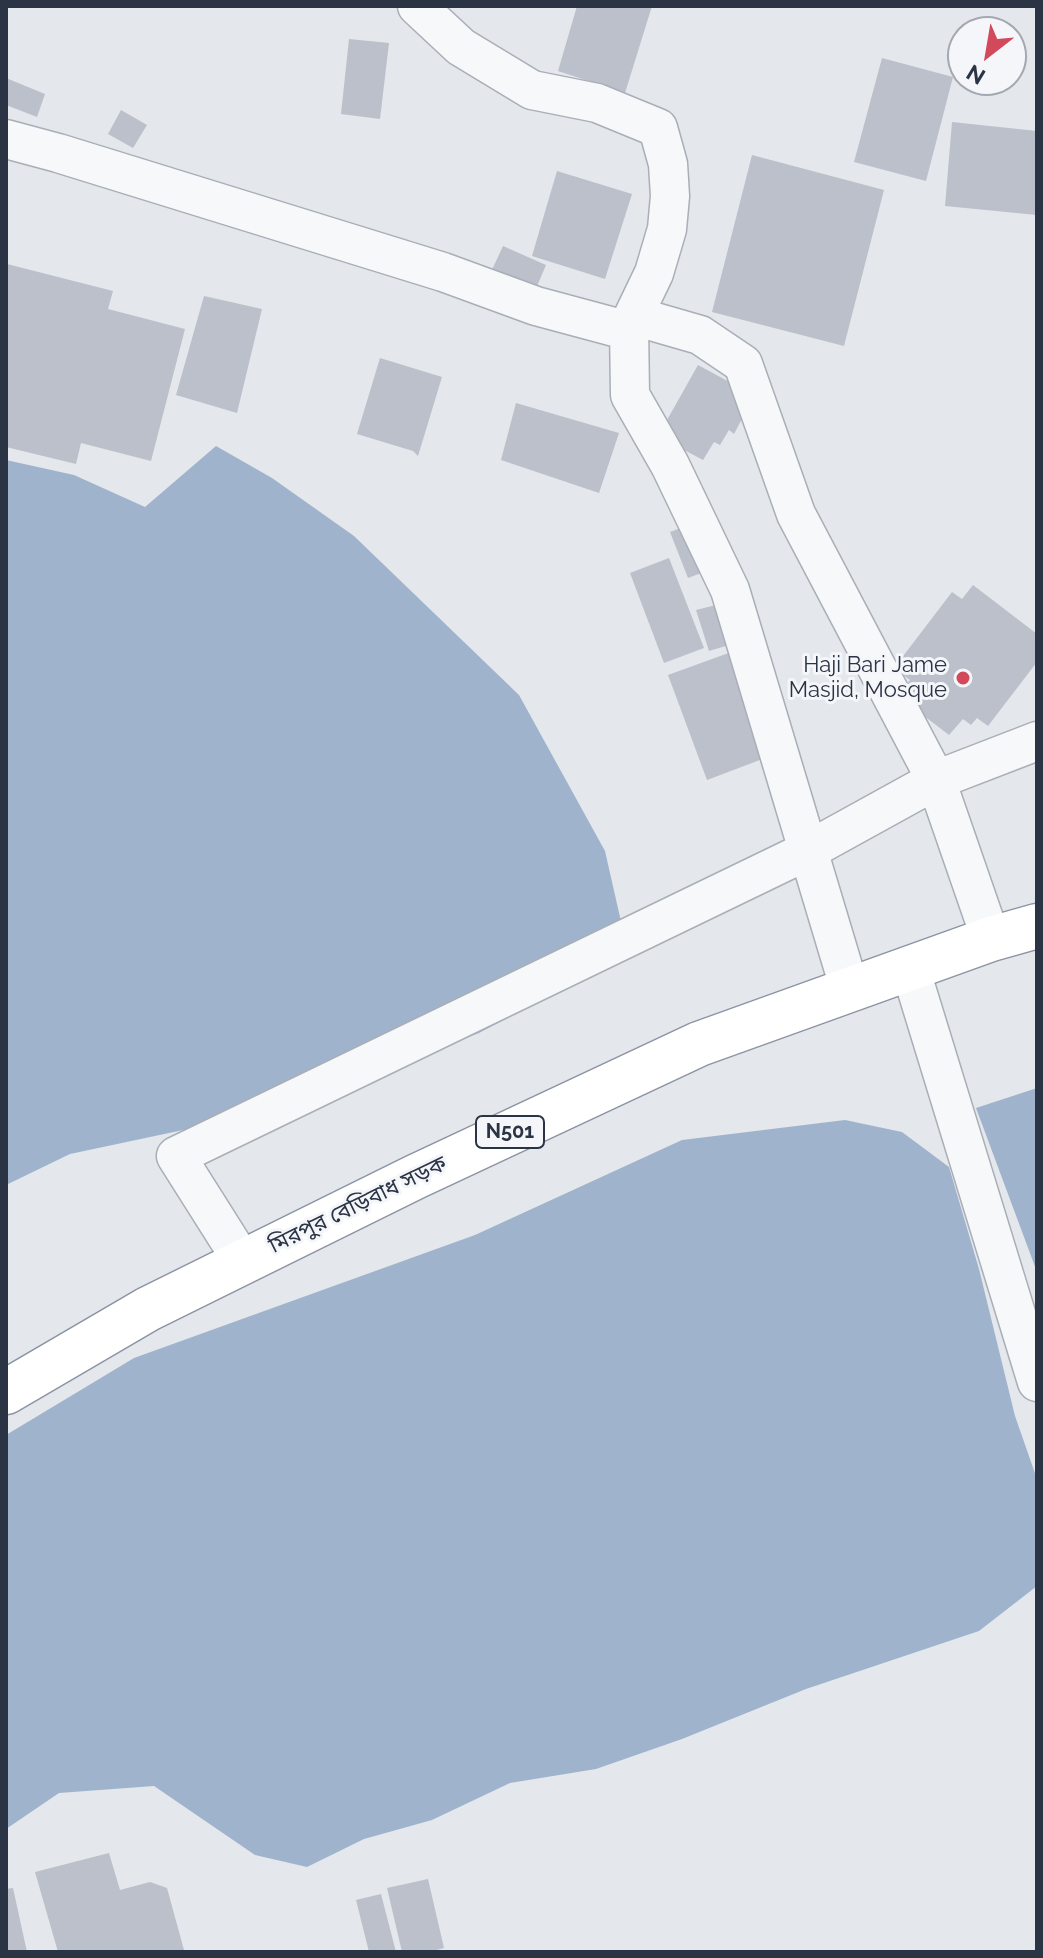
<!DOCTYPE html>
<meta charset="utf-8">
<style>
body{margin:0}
#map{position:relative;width:1043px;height:1958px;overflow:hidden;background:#e4e7ec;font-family:Raleway,sans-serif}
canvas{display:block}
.frame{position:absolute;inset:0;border:8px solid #2b3445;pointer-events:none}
.north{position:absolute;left:947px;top:16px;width:80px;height:80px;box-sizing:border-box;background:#f4f6f9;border:2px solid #a4a8b1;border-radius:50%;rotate:211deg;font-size:22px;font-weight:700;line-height:32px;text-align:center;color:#2b3445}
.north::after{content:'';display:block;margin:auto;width:28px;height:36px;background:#d1495b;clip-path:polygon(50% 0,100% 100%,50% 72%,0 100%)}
</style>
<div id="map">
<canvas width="1043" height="1958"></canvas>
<div class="frame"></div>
<div class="north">N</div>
</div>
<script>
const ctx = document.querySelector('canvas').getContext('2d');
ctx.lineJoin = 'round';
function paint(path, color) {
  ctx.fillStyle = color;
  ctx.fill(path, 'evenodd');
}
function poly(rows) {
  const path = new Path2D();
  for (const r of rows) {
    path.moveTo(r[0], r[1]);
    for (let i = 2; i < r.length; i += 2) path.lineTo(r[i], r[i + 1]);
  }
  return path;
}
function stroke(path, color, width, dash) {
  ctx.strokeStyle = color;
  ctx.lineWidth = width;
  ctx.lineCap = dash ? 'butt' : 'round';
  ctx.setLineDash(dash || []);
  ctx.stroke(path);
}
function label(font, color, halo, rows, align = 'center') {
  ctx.font = font + ' Raleway,"Noto Sans Bengali",sans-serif';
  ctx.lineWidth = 6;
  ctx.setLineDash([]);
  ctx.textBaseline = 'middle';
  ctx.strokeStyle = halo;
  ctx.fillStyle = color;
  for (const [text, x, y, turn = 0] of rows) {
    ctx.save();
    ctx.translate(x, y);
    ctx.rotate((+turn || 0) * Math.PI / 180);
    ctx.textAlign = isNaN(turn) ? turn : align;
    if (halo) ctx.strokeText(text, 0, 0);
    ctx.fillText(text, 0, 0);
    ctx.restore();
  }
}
paint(poly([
 [216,446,272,478,354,536,519,695,605,851,627,948,565,987,479,1033,376,1072,235,1119,70,1154,6,1185,6,460,74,475,145,507],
 [1037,1088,1037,1272,976,1108],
 [845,1120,902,1132,949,1167,979,1269,1015,1416,1037,1479,1037,1586,979,1631,806,1689,682,1739,596,1769,510,1783,432,1820,364,1839,307,1867,255,1855,154,1786,59,1793,6,1829,6,1435,134,1358,475,1235,682,1140]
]), '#9fb4cc');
paint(poly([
 [577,6,652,6,625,93,558,71],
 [349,39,389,43,380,119,341,114],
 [882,58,953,77,926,181,854,162],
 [6,78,45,94,37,117,6,105],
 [121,110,147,125,133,148,108,134],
 [952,122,1037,131,1037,215,945,206],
 [752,155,884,190,844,346,712,312],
 [557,171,632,194,605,279,532,256],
 [503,246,546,265,535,291,491,272],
 [7,264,113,291,108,309,185,329,151,461,81,443,76,464,6,447],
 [204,296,262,309,237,413,176,395],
 [380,358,442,377,418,456,413,451,357,434],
 [698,365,746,391,754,426,742,419,734,434,729,430,720,445,714,442,703,460,658,436],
 [516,403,619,433,599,493,501,460],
 [686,526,704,572,688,578,670,532],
 [669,558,704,648,664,663,630,573],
 [973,585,1037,634,1037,662,988,726,977,718,971,725,963,719,949,735,898,696,910,680,894,668,952,592,962,599],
 [716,605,729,645,709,651,696,610],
 [734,651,773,755,707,780,668,675],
 [109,1853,120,1890,150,1882,167,1888,184,1950,58,1952,35,1872],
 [428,1879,444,1948,429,1952,402,1952,387,1888],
 [13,1888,27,1952,6,1952,6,1889],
 [381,1894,396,1952,369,1952,356,1900]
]), '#bbc0ca');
const minor = poly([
 [417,6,461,47,532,90,597,103,658,128,668,164,670,196,667,229,654,273,629,325,630,395,670,465,730,590,850,990],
 [6,139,58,153,443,272,536,306,629,331],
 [634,316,700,335,743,364,796,514,936,780,991,939],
 [910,968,1037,1382],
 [243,1262,176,1156,809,850,936,780,1037,741]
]);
const highway = poly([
 [6,1392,148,1309,415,1177,699,1044,991,939,1037,926]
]);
stroke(minor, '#a9aeb7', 41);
stroke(highway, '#8b94a3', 47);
stroke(minor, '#f7f8fa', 38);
stroke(highway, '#fff', 44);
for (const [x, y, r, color] of [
 [963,678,8,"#d1495b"]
]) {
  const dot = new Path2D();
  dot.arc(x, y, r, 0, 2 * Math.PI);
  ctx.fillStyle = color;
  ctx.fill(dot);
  stroke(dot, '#f4f6f9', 3);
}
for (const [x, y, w] of [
 [510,1132,68]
]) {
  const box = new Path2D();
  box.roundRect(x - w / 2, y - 16, w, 32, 6);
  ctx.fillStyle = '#f4f6f9';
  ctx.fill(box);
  stroke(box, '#2b3445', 2);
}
label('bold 20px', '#2b3445', null, [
 ["N501",510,1132]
]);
label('22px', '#2b3445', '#f4f6f9', [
 ["Haji Bari Jame",947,665],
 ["Masjid, Mosque",947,690]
], 'right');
label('22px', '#2b3445', '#f4f6f9', [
 ["মিরপুর বেড়িবাধ সড়ক",358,1205,-26]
]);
</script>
